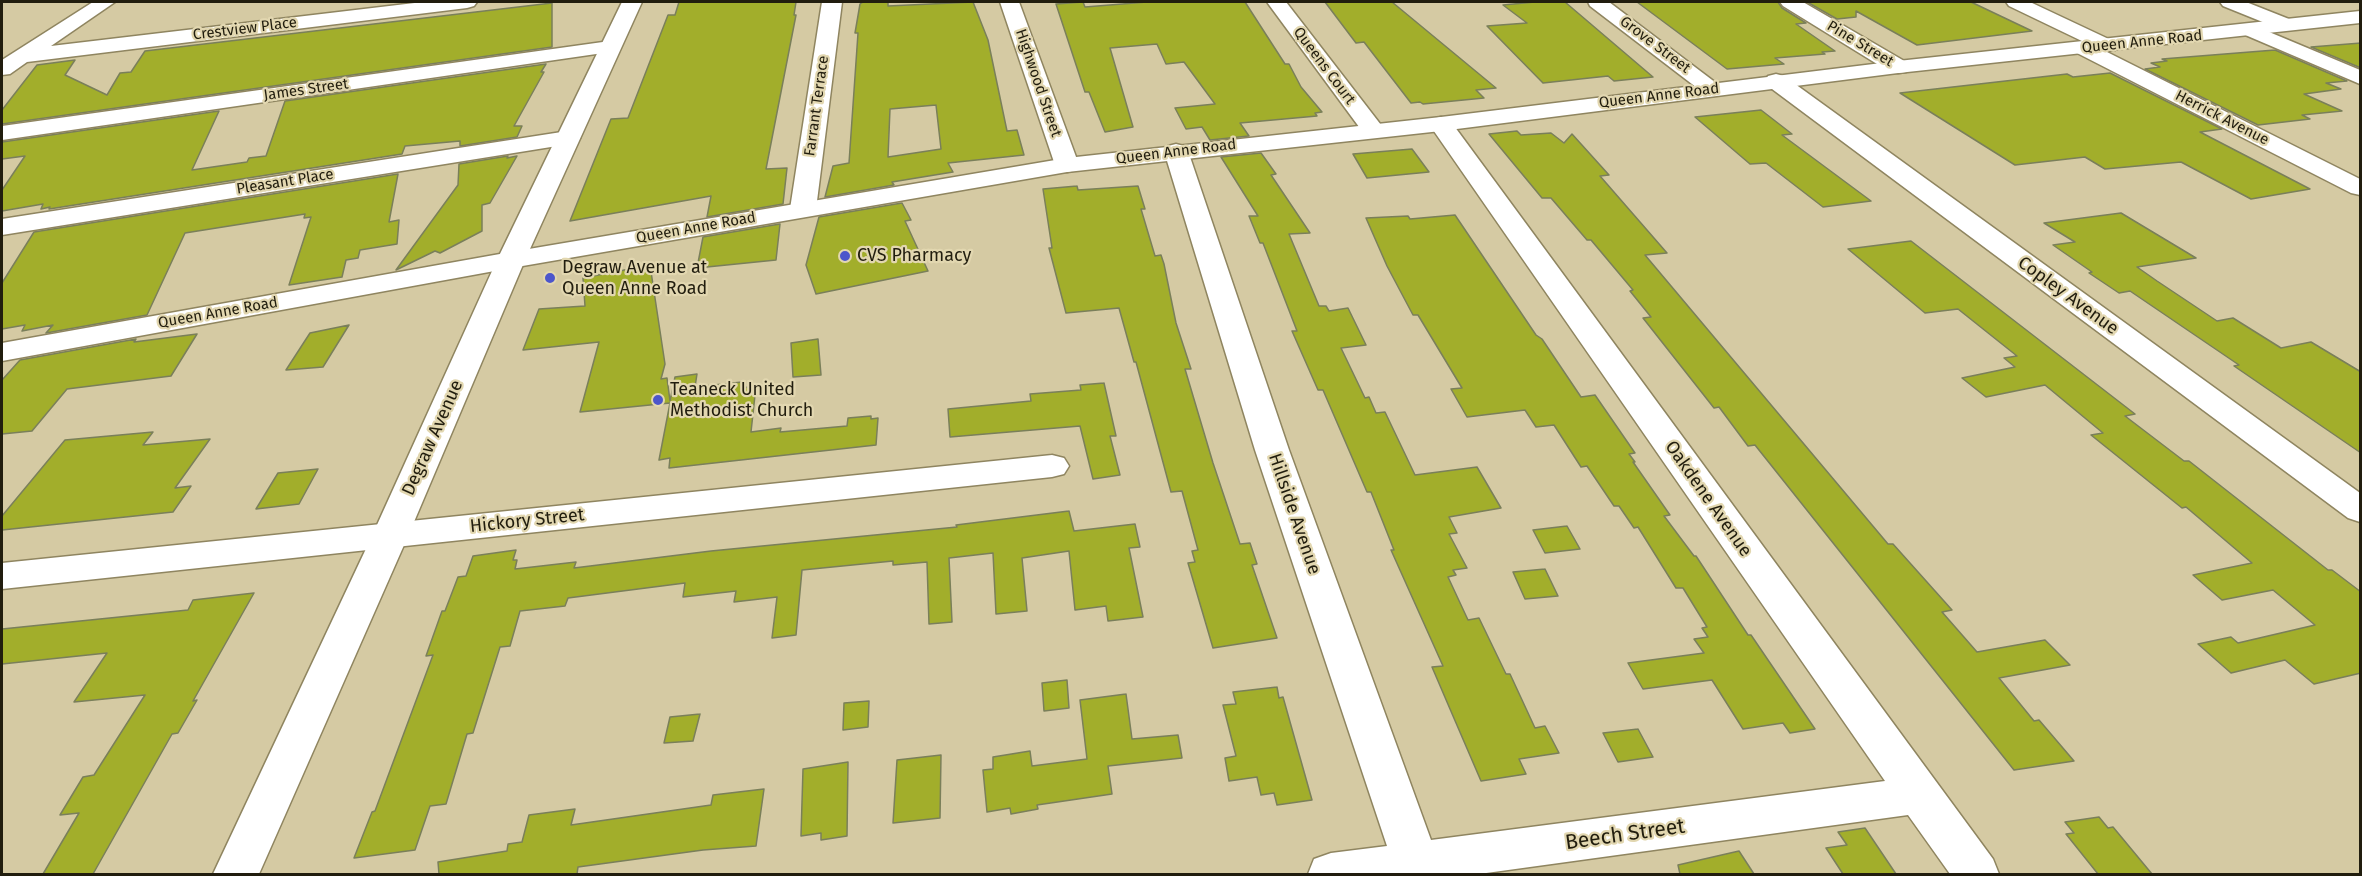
<!DOCTYPE html>
<style>
body{margin:0}
#map{position:relative;width:2362px;height:876px;overflow:hidden;background:#d5caa3;font-family:"Fira Sans",sans-serif}
canvas{display:block}
.frame{position:absolute;inset:0;border:3px solid #211d0e;pointer-events:none}
</style>
<div id="map">
<canvas width="2362" height="876"></canvas>
<div class="frame"></div>
</div>
<script>
const ctx = document.querySelector('canvas').getContext('2d');
ctx.lineJoin = 'round';
function paint(path, color) {
  ctx.fillStyle = color;
  ctx.fill(path, 'evenodd');
}
function poly(rows) {
  const path = new Path2D();
  for (const r of rows) {
    path.moveTo(r[0], r[1]);
    for (let i = 2; i < r.length; i += 2) path.lineTo(r[i], r[i + 1]);
  }
  return path;
}
function stroke(path, color, width, dash) {
  ctx.strokeStyle = color;
  ctx.lineWidth = width;
  ctx.lineCap = dash ? 'butt' : 'round';
  ctx.setLineDash(dash || []);
  ctx.stroke(path);
}
function label(font, color, halo, rows, align = 'center') {
  ctx.font = font + ' "Fira Sans",sans-serif';
  ctx.lineWidth = 4.5;
  ctx.setLineDash([]);
  ctx.textBaseline = 'middle';
  ctx.strokeStyle = halo;
  ctx.fillStyle = color;
  for (const [text, x, y, turn = 0] of rows) {
    ctx.save();
    ctx.translate(x, y);
    ctx.rotate((+turn || 0) * Math.PI / 180);
    ctx.textAlign = isNaN(turn) ? turn : align;
    if (halo) ctx.strokeText(text, 0, 0);
    ctx.fillText(text, 0, 0);
    ctx.restore();
  }
}
const building = poly([
 [679,2,796,2,794,15,796,15,766,169,787,168,783,204,707,217,711,196,570,221,611,119,628,118,668,15,675,15,679,2],
 [863,2,888,2,888,6,973,2,988,40,1007,131,1017,130,1024,155,948,163,953,172,892,182,894,185,825,197,833,166,849,163,858,33,855,33,860,4,863,2],
 [936,105,941,149,888,157,890,109,936,105],
 [1083,2,1085,7,1147,2,1245,2,1285,64,1289,64,1301,87,1322,112,1315,113,1317,116,1240,123,1249,136,1210,140,1202,127,1186,129,1175,108,1215,104,1184,62,1166,64,1157,44,1110,48,1133,127,1105,132,1089,92,1085,92,1056,4,1083,2],
 [1325,2,1392,2,1496,88,1476,90,1484,98,1423,104,1420,102,1411,103,1364,42,1356,43,1325,2],
 [1535,2,1565,2,1653,77,1614,81,1608,76,1543,83,1487,26,1527,23,1503,5,1535,2],
 [1637,2,1778,2,1782,8,1806,23,1796,24,1835,51,1822,52,1825,54,1775,58,1784,64,1727,69,1637,2],
 [1807,2,1971,2,2032,31,1917,45,1856,11,1856,17,1837,19,1807,2],
 [552,3,552,47,2,124,2,110,37,65,75,60,65,75,107,95,120,73,131,72,145,51,552,3],
 [2361,43,2361,68,2311,47,2361,43],
 [2275,50,2347,81,2326,83,2341,89,2304,94,2342,111,2302,115,2310,119,2258,125,2145,69,2160,67,2151,63,2167,61,2162,59,2275,50],
 [546,64,541,72,544,72,514,126,522,126,517,137,460,146,460,141,405,146,402,154,49,209,50,207,41,209,43,204,2,211,2,190,25,156,2,159,2,142,219,111,192,170,247,162,249,158,266,156,285,101,546,64],
 [2110,73,2222,129,2200,132,2310,189,2251,199,2181,162,2105,169,2085,157,2015,165,1900,93,2067,74,2073,77,2110,73],
 [1761,110,1792,134,1782,135,1871,201,1823,207,1766,163,1750,164,1695,117,1761,110],
 [1517,131,1521,135,1551,133,1564,143,1572,134,1609,175,1600,176,1667,253,1645,255,1888,544,1893,544,1952,610,1942,612,1977,652,2045,640,2070,665,1999,678,2034,721,2039,720,2074,761,2014,770,1755,445,1748,446,1719,407,1714,408,1643,318,1651,317,1630,291,1633,290,1591,240,1587,240,1551,198,1542,198,1489,134,1517,131],
 [1412,149,1429,172,1367,178,1353,154,1412,149],
 [1261,153,1276,174,1271,175,1310,233,1289,234,1319,306,1326,306,1329,311,1348,308,1366,345,1341,348,1365,398,1369,397,1376,413,1385,412,1415,475,1477,467,1501,508,1449,517,1457,533,1449,534,1467,568,1453,570,1456,575,1448,577,1468,620,1479,618,1506,674,1510,674,1535,728,1545,726,1559,753,1519,759,1526,774,1481,781,1450,709,1432,667,1443,666,1391,550,1394,550,1371,492,1367,492,1323,390,1318,390,1292,331,1297,331,1263,243,1260,243,1249,216,1258,216,1221,157,1261,153],
 [508,156,507,158,517,156,490,203,482,205,482,231,440,253,435,251,396,270,458,185,459,164,508,156],
 [398,174,389,222,399,220,397,244,360,250,358,258,346,260,342,277,289,285,311,217,304,218,305,214,185,233,147,315,46,333,53,325,22,331,25,325,2,329,2,283,34,232,398,174],
 [1077,186,1078,190,1138,186,1145,209,1141,209,1155,256,1161,255,1164,264,1176,323,1191,369,1185,369,1213,463,1240,544,1250,543,1257,564,1252,565,1277,638,1213,648,1188,563,1195,562,1192,551,1198,550,1182,491,1171,492,1136,362,1134,362,1119,308,1066,313,1049,248,1052,248,1043,189,1077,186],
 [902,203,911,220,905,221,928,271,816,294,806,265,819,217,902,203],
 [2121,213,2196,258,2137,267,2157,281,2217,321,2233,318,2281,348,2311,342,2361,372,2361,453,2234,366,2239,365,2130,291,2119,293,2089,273,2092,272,2053,245,2075,242,2044,223,2121,213],
 [1455,215,1536,335,1542,339,1581,397,1595,395,1635,453,1629,454,1635,462,1633,462,1670,515,1664,516,1694,556,1696,556,1748,635,1751,635,1815,729,1790,733,1783,723,1743,729,1712,680,1643,689,1628,663,1704,653,1694,639,1708,637,1702,628,1707,627,1683,588,1676,588,1638,527,1634,528,1619,506,1614,506,1587,466,1581,467,1554,425,1536,427,1525,410,1467,417,1451,389,1462,388,1418,315,1413,315,1387,266,1366,218,1408,216,1410,219,1455,215],
 [780,224,776,260,697,268,703,237,780,224],
 [1911,241,2135,414,2125,416,2184,461,2189,461,2328,570,2332,570,2361,592,2361,673,2314,684,2285,660,2231,673,2198,644,2231,637,2238,643,2315,625,2273,590,2222,600,2193,575,2252,563,2186,507,2182,508,2091,435,2103,433,2045,385,1986,397,1962,378,2015,367,2004,358,2017,356,1958,309,1925,313,1848,249,1911,241],
 [650,265,665,364,661,379,667,378,670,401,675,377,697,374,695,387,742,382,741,388,756,386,751,432,781,428,780,432,847,426,848,418,871,416,871,419,878,418,876,445,669,468,670,458,659,460,670,403,580,412,599,342,523,350,539,309,585,306,583,278,650,265],
 [349,325,323,367,286,370,310,333,349,325],
 [197,334,171,376,67,389,32,431,2,434,2,380,20,360,136,339,134,342,197,334],
 [818,339,821,375,793,377,791,343,818,339],
 [1104,383,1116,436,1110,436,1120,475,1093,479,1080,426,950,437,948,409,1031,401,1030,394,1081,390,1080,385,1104,383],
 [153,432,143,445,210,439,175,488,191,486,173,512,2,530,2,516,65,440,153,432],
 [318,469,299,504,256,509,278,473,318,469],
 [1069,511,1074,531,1135,524,1140,547,1129,548,1143,617,1108,621,1106,606,1075,610,1069,551,1022,558,1027,611,996,614,993,553,949,558,952,622,929,624,927,562,893,565,893,561,802,570,796,635,772,638,777,597,734,602,736,591,683,597,685,583,568,598,565,606,520,611,510,646,500,647,473,733,467,734,446,804,430,806,415,850,354,858,372,812,375,811,433,655,426,656,442,611,445,611,458,577,466,576,473,556,516,550,513,560,517,560,515,569,576,562,574,568,711,551,957,527,956,525,1069,511],
 [1567,526,1580,549,1545,553,1533,530,1567,526],
 [1545,569,1558,596,1525,599,1513,572,1545,569],
 [254,593,193,701,197,700,178,733,172,734,93,874,43,874,79,813,60,815,83,777,94,775,145,695,74,702,107,653,2,664,2,629,188,610,193,600,254,593],
 [1067,680,1069,708,1044,711,1042,683,1067,680],
 [1277,687,1279,698,1283,697,1312,800,1277,805,1274,793,1261,795,1257,777,1229,781,1225,758,1236,756,1223,705,1236,704,1233,692,1277,687],
 [1126,694,1132,739,1178,735,1182,758,1108,766,1112,794,1037,805,1038,809,1011,814,1010,808,987,812,983,770,993,769,993,757,1030,751,1032,766,1087,759,1080,700,1126,694],
 [869,701,868,727,843,730,844,703,869,701],
 [700,714,693,741,664,743,670,717,700,714],
 [1638,729,1653,757,1618,762,1603,733,1638,729],
 [941,755,940,818,893,823,897,760,941,755],
 [848,762,847,836,821,840,821,833,801,836,803,769,848,762],
 [764,789,756,846,703,850,578,867,577,874,439,874,438,862,507,851,508,844,522,842,529,815,575,809,571,825,711,805,713,795,764,789],
 [2099,817,2108,828,2113,827,2152,874,2098,874,2066,834,2074,833,2065,822,2099,817],
 [1865,828,1896,874,1843,874,1826,848,1847,845,1838,832,1865,828],
 [1739,851,1754,874,1680,874,1678,865,1739,851]
]);
paint(building, '#a2ae2b');
stroke(building, '#7a7f5a', 1.5);
const minor = poly([
 [93,2,115,2,51,46,423,2,477,2,474,6,467,8,27,62,10,74,2,75,2,60,93,2],
 [822,2,842,2,816,209,812,214,803,217,794,214,790,209,822,2],
 [1000,2,1019,2,1079,165,1076,170,1067,172,1058,170,1055,165,1000,2],
 [1267,2,1286,2,1381,125,1385,130,1381,135,1373,137,1365,135,1267,2],
 [1588,2,1609,2,1724,89,1721,94,1713,96,1705,94,1590,6,1588,2],
 [1780,2,1803,2,1906,62,1909,67,1906,72,1898,73,1890,72,1783,6,1780,2],
 [2006,2,2030,2,2115,42,2118,46,2115,50,2105,51,2360,179,2360,195,2351,193,2077,53,2074,49,2077,45,2086,43,2009,6,2006,2],
 [2220,2,2246,2,2294,21,2297,25,2294,29,2280,29,2223,6,2220,2],
 [2250,24,2360,70,2360,84,2243,34,2240,30,2243,26,2250,24],
 [610,41,617,43,620,47,617,51,2,140,2,126,610,41],
 [1776,74,1784,76,2360,493,2360,522,2348,518,1768,86,1765,81,1768,76,1776,74],
 [1441,117,1449,119,1993,859,1999,874,1950,874,1908,815,1479,874,1308,874,1314,859,1331,853,1387,846,1255,450,1164,151,1168,146,1176,144,1184,146,1188,151,1289,450,1431,840,1885,781,1429,124,1433,119,1441,117],
 [568,131,576,133,580,138,576,143,2,235,2,219,568,131],
 [1052,455,1064,458,1069,466,1064,474,1052,477,2,589,2,563,1052,455]
]);
const tertiary = poly([
 [2360,11,2360,23,1898,73,1441,131,1067,172,511,268,2,361,2,343,511,252,1067,158,1441,117,1898,61,2360,11]
]);
const secondary = poly([
 [622,2,642,2,525,260,408,536,259,874,213,874,372,536,497,260,622,2]
]);
stroke(minor, '#8f8560', 3);
stroke(tertiary, '#8f8560', 3);
stroke(secondary, '#8f8560', 3);
paint(minor, '#fff');
paint(tertiary, '#fff');
paint(secondary, '#fff');
for (const [x, y, r, color] of [
 [845,256,6,"#4c56cb"],
 [550,278,6,"#4c56cb"],
 [658,400,6,"#4c56cb"]
]) {
  const dot = new Path2D();
  dot.arc(x, y, r, 0, 2 * Math.PI);
  ctx.fillStyle = color;
  ctx.fill(dot);
  stroke(dot, '#e2d7b0', 2);
}
label('15px', '#211d0e', '#e2d7b0', [
 ["Crestview Place",245,29,-7],
 ["Queen Anne Road",2142,42,-6],
 ["Pine Street",1860,44,31],
 ["Grove Street",1655,45,37],
 ["Queens Court",1324,66,53],
 ["Highwood Street",1038,83,71],
 ["James Street",306,90,-8],
 ["Queen Anne Road",1659,96,-7],
 ["Farrant Terrace",817,106,-82],
 ["Herrick Avenue",2222,118,27],
 ["Queen Anne Road",1176,152,-7],
 ["Pleasant Place",285,182,-9],
 ["Queen Anne Road",696,228,-10],
 ["Queen Anne Road",218,313,-10]
]);
label('18px', '#211d0e', '#e2d7b0', [
 ["CVS Pharmacy",857,256],
 ["Degraw Avenue at",562,268],
 ["Queen Anne Road",562,289],
 ["Teaneck United",670,390],
 ["Methodist Church",670,411]
], 'left');
label('18px', '#211d0e', '#e2d7b0', [
 ["Copley Avenue",2068,296,36],
 ["Degraw Avenue",433,438,-66],
 ["Oakdene Avenue",1708,499,55],
 ["Hillside Avenue",1294,514,71],
 ["Hickory Street",527,521,-6]
]);
label('21px', '#211d0e', '#e2d7b0', [
 ["Beech Street",1625,835,-8]
]);
</script>
